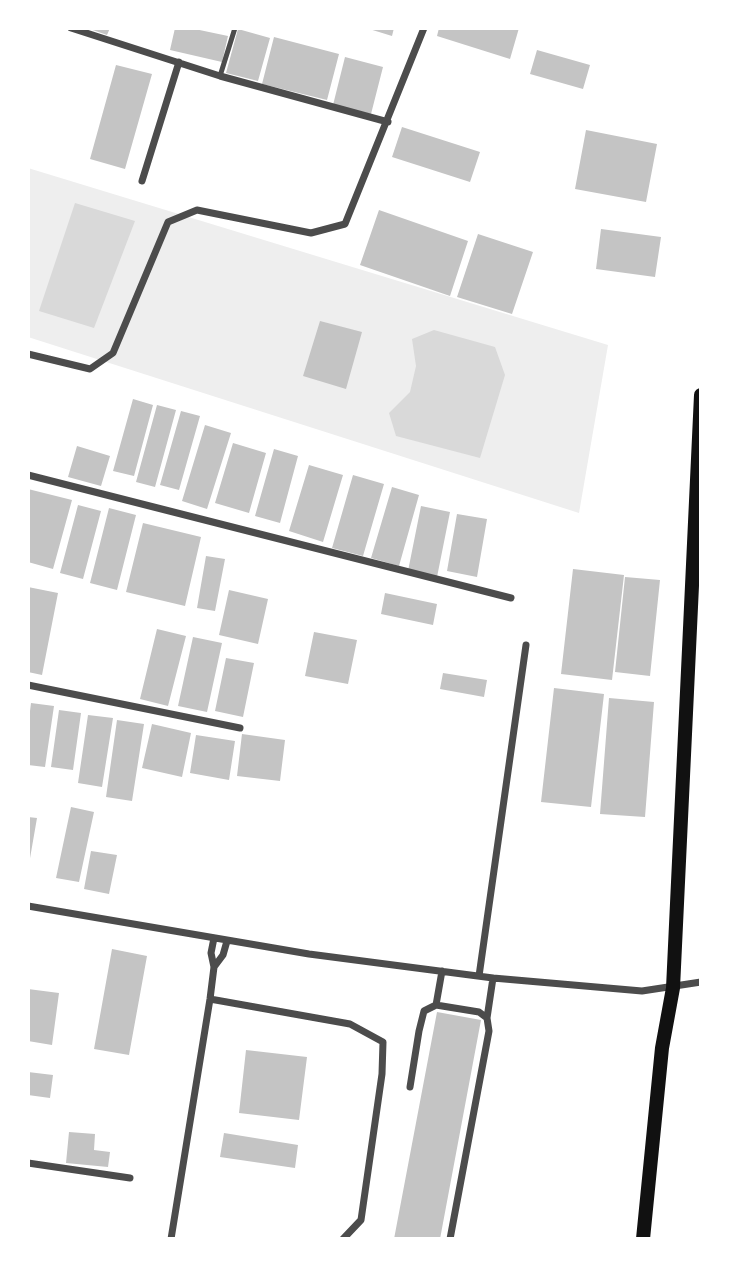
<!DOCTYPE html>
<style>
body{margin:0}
#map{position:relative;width:729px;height:1267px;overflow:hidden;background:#fff;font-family:"Source Sans 3",sans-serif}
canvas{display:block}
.frame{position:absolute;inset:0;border:30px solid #fff;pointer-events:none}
</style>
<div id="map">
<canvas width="729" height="1267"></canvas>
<div class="frame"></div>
</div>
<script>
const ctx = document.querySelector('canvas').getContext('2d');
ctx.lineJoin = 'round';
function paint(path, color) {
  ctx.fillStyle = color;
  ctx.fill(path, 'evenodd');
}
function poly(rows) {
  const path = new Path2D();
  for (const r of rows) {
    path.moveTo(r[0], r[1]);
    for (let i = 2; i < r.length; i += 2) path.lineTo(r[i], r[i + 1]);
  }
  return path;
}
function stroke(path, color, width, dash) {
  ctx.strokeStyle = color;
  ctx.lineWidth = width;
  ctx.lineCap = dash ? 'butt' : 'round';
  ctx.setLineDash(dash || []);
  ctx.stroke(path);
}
paint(poly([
 [28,168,608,345,579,513,28,337]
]), '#eee');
paint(poly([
 [75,203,135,221,94,328,39,311],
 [434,330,495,347,505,375,480,458,396,436,389,413,410,392,416,366,412,339]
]), '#d9d9d9');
paint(poly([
 [87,28,110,28,107,35],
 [175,28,190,28,228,36,222,62,170,50],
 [366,28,394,28,392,36],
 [439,28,519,28,510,59,437,36],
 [238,29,270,38,258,81,226,73],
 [274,37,339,54,327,100,262,84],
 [537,50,590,65,583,89,530,74],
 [345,57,383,67,371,114,333,105],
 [116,65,152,74,125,169,90,159],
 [402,127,480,152,470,182,392,157],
 [586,130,657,144,646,202,575,189],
 [379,210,468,241,450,296,360,265],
 [601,229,661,237,655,277,596,269],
 [478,234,533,252,512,314,457,297],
 [320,321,362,332,346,389,303,376],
 [133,399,153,405,134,476,113,471],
 [157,405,176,410,155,487,136,482],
 [181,411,200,416,179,490,160,485],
 [205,425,231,433,207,509,182,501],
 [233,443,266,453,249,513,215,503],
 [77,446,110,456,101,486,68,477],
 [274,449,298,456,280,523,255,516],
 [309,465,343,475,323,542,289,531],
 [353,475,384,484,363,556,332,548],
 [392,487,419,495,399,566,371,558],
 [28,489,72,500,53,569,28,562],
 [78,505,101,511,83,579,60,573],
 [421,506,450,512,437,577,408,571],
 [109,508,136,515,117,590,90,583],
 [457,514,487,519,477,577,447,571],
 [143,523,201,537,185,606,126,592],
 [206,556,225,559,215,611,197,608],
 [573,569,624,575,612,680,561,674],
 [625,577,660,580,650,676,615,672],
 [28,587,58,593,42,675,28,672],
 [229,590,268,599,258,644,219,635],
 [385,593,437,604,433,625,381,614],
 [157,629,186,636,168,706,140,699],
 [314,632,357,640,348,684,305,676],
 [193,637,222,643,207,712,178,706],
 [226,658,254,663,243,717,215,711],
 [443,673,487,680,484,697,440,689],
 [554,688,604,694,591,807,541,802],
 [609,698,654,702,645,817,600,814],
 [31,703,54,706,45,767,28,765,28,727],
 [59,710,81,713,73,770,51,767],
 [88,715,113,718,102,787,78,783],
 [117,720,144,724,132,801,106,797],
 [152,724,191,733,182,777,142,768],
 [242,734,285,740,280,781,237,776],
 [196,735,235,741,229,780,190,773],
 [71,807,94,812,79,882,56,878],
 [28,817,37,818,29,864,28,864],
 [91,851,117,855,109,894,84,889],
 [112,949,147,956,129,1055,94,1049],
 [28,989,59,993,52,1045,28,1041],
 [437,1012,481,1020,440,1239,394,1239],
 [246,1050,307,1057,299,1120,239,1113],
 [28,1072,53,1075,50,1098,28,1095],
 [69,1132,95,1134,94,1150,110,1152,108,1167,66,1163],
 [224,1133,298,1145,295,1168,220,1157]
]), '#c4c4c4');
stroke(poly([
 [220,76,235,28]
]), '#4c4c4c', 5);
stroke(poly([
 [71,28,220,76,388,122],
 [142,181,179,62],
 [28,354,90,369,113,353,168,222,197,210,311,233,345,224,424,28],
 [28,475,511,598],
 [28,685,240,728],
 [28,906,309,954,493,978,642,991,701,982],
 [214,967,223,955,227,941],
 [479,976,526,645],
 [210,999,350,1024,383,1042,382,1074,361,1220,343,1239],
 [436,1005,442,971],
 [487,1018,493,978],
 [410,1087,419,1031,424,1011,436,1005,479,1012,487,1018,489,1031,450,1239],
 [28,1163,130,1178],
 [171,1239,210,999,214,967,211,953,214,938]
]), '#4c4c4c', 7);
stroke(poly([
 [643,1239,662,1048,673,988,701,395]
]), '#111', 14);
</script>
